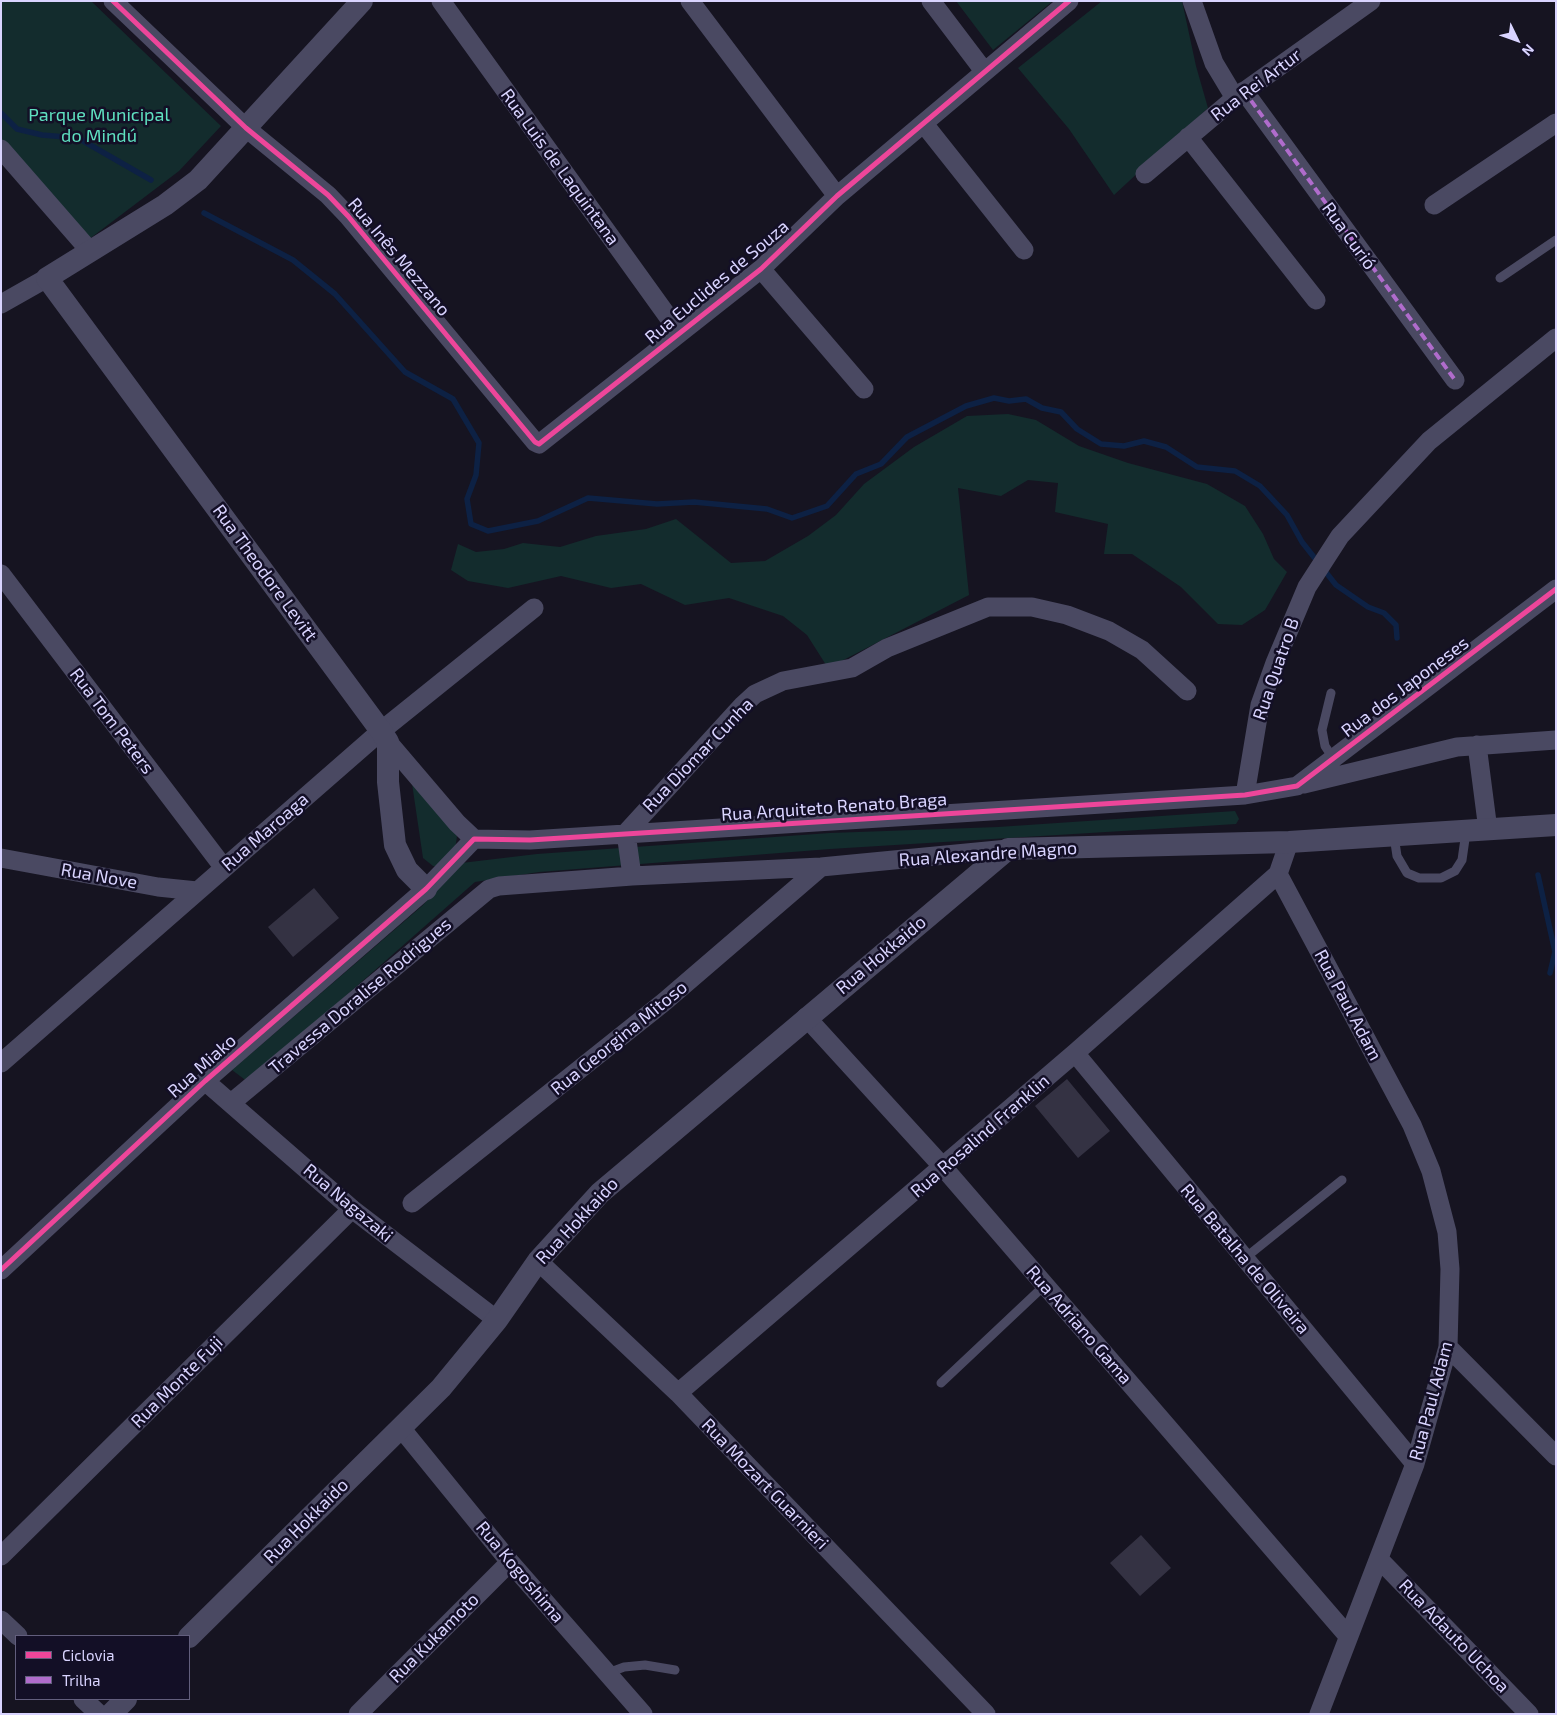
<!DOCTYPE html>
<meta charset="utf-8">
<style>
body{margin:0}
#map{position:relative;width:1557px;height:1715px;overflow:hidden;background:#161421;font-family:"Exo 2",sans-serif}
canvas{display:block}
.frame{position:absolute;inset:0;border:2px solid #d9d4ff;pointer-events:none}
.legend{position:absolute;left:15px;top:1635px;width:175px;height:65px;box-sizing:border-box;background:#130f26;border:1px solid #625e7d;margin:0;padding:6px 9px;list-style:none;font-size:15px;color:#d9d4ff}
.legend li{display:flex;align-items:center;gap:10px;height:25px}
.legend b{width:25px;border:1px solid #625e7d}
.north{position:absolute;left:1492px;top:15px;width:50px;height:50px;-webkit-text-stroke:4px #130f26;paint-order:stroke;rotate:132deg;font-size:14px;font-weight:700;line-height:20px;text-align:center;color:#d9d4ff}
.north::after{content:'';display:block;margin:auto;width:18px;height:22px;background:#d9d4ff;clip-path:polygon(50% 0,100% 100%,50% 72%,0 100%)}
</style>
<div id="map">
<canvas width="1557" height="1715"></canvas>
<div class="frame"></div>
<ul class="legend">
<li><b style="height:6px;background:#ed469a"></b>Ciclovia</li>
<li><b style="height:6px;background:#b06ccc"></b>Trilha</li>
</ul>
<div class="north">N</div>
</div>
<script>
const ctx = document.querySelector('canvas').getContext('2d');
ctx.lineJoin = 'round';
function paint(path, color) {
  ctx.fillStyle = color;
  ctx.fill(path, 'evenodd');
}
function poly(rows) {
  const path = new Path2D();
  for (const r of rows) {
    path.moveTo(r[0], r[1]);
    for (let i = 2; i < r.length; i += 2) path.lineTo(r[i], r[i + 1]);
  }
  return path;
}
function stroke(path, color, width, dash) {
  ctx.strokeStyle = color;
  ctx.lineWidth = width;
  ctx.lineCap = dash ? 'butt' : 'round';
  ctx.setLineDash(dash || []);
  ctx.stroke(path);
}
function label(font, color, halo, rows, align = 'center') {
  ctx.font = font + ' "Exo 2",sans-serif';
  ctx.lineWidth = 5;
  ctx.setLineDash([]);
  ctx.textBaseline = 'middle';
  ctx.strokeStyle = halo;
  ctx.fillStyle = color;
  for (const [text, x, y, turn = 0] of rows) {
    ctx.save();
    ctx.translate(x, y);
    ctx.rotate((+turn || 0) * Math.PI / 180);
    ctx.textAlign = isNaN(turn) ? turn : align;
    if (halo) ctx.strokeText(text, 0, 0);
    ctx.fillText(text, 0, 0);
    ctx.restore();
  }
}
paint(poly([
 [1,1,91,1,221,126,179,171,88,240,1,140],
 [956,1,1053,1,993,50],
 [1102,1,1182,1,1196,66,1208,108,1114,195,1069,129,1018,68],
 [1008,414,1036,420,1079,446,1128,463,1207,484,1245,506,1263,534,1274,559,1287,572,1265,610,1242,625,1218,624,1181,587,1132,554,1104,554,1108,524,1055,512,1058,483,1028,480,1001,496,958,488,969,595,828,668,807,635,783,616,729,598,685,605,641,584,611,588,561,576,508,588,468,581,451,570,458,544,476,552,504,549,523,543,560,547,596,536,646,529,676,519,731,563,765,561,808,536,836,515,864,484,914,447,967,416],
 [410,770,457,836,453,864,537,854,830,833,998,827,1235,811,1239,819,1236,824,830,849,539,872,475,882,248,1082,232,1070,422,906,444,882,445,868,433,866,423,858]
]), '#132c2d');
stroke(poly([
 [1,113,17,129,42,135,78,138,151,180],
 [204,213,293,260,335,294,405,372,453,399,479,443,476,475,467,499,471,524,488,531,538,521,588,498,657,504,694,502,767,509,792,518,827,506,856,474,881,464,907,437,966,406,994,398,1009,401,1026,399,1042,408,1061,412,1077,429,1101,444,1124,446,1144,441,1166,447,1197,467,1235,471,1260,486,1287,515,1302,542,1336,585,1368,607,1384,613,1396,625,1397,638],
 [1538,875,1555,952,1550,973]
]), '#0d2144', 5.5);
paint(poly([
 [314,888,339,918,293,957,268,927],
 [1067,1079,1110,1131,1078,1158,1035,1106],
 [1141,1535,1171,1568,1140,1596,1110,1563]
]), '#343243');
stroke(poly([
 [1500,278,1556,240],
 [1331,693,1322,730,1325,746,1333,758],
 [1394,836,1397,856,1407,873,1419,878,1441,878,1455,871,1462,860,1466,832],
 [1245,1258,1342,1180],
 [941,1383,1045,1285],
 [608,1673,624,1667,645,1665,675,1670]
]), '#4a4962', 9);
stroke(poly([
 [113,1,246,128,328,195,348,216,535,442,539,444,761,269,837,196,1069,1],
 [441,1,679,332],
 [690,1,837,196],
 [931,1,984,71],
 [1192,1,1214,63,1235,98],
 [1244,91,1455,380],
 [924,124,1024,250],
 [1188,137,1316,300],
 [1,149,90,251],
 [1145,174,1235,98,1371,1],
 [1434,205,1556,123],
 [761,269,864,389],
 [1,304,47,278],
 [1,574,224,868],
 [388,742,457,823,474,839],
 [1477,745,1488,830],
 [1304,784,1457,747,1556,740],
 [1245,795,1260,705,1275,663,1307,587,1340,536,1429,441,1556,338],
 [1289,842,1278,874,1412,1125,1431,1171,1447,1232,1450,1269,1448,1347,1415,1464,1319,1714],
 [1,858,158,887,197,891],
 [632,876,626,833,743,705,755,694,783,681,852,668,887,648,988,607,1032,607,1067,615,1109,631,1142,650,1187,691],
 [806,1017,943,1167,1348,1636],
 [1075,1053,1415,1464],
 [1,1063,381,731,534,608],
 [205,1081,352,1209,497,1320],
 [231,1103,489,889,499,886,632,876,821,867,1008,849],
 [412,1203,664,1002,821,867],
 [538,1261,678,1393,986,1714],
 [1,1270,205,1081,426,889,474,839,530,840,1245,795,1297,786,1556,589],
 [1448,1347,1556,1456],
 [678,1393,1075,1053,1278,874],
 [401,1428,510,1562,643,1714],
 [1,1556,352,1209],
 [1379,1559,1529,1714],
 [1,1620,18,1636],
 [83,1699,99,1714],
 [358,1714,510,1562]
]), '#4a4962', 19);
stroke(poly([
 [362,1,198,180,165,205,47,278,381,731,388,742,388,782,395,845,407,870,426,889],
 [189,1637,441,1388,497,1320,538,1261,600,1193,1008,849,1289,842,1556,825],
 [111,1714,126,1699]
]), '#4a4962', 22);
stroke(poly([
 [1244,91,1455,380]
]), '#b06ccc', 4, [8, 4]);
stroke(poly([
 [113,1,246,128,328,195,348,216,535,442,539,444,761,269,837,196,1069,1],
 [1,1270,205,1081,426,889,474,839,530,840,1245,795,1297,786,1556,589]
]), '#ed469a', 5);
label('18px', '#d9d4ff', '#130f26', [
 ["Rua Rei Artur",1256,85,-37],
 ["Rua Luis de Laquintana",560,167,54],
 ["Rua Curió",1349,236,54],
 ["Rua Inês Mezzano",399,257,50],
 ["Rua Euclides de Souza",717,282,-40],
 ["Rua Theodore Levitt",265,573,54],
 ["Rua Quatro B",1276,669,-71],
 ["Rua dos Japoneses",1405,687,-37],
 ["Rua Tom Peters",112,721,53],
 ["Rua Diomar Cunha",698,755,-46],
 ["Rua Arquiteto Renato Braga",834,807,-4],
 ["Rua Maroaga",265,832,-41],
 ["Rua Alexandre Magno",988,854,-4],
 ["Rua Nove",99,876,10],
 ["Rua Hokkaido",881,955,-40],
 ["Travessa Doralise Rodrigues",360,996,-40],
 ["Rua Paul Adam",1348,1005,62],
 ["Rua Georgina Mitoso",619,1038,-39],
 ["Rua Miako",202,1066,-42],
 ["Rua Rosalind Franklin",980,1136,-41],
 ["Rua Nagazaki",348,1203,40],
 ["Rua Hokkaido",577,1221,-47],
 ["Rua Batalha de Oliveira",1245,1259,50],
 ["Rua Adriano Gama",1079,1325,49],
 ["Rua Monte Fuji",177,1382,-45],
 ["Rua Paul Adam",1431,1401,-75],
 ["Rua Mozart Guarnieri",765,1484,46],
 ["Rua Hokkaido",306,1521,-45],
 ["Rua Kogoshima",520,1572,50],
 ["Rua Adauto Uchoa",1454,1636,46],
 ["Rua Kukamoto",434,1638,-45]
]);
label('18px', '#5fe0c0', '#130f26', [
 ["Parque Municipal",99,115],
 ["do Mindú",99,136]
]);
</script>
